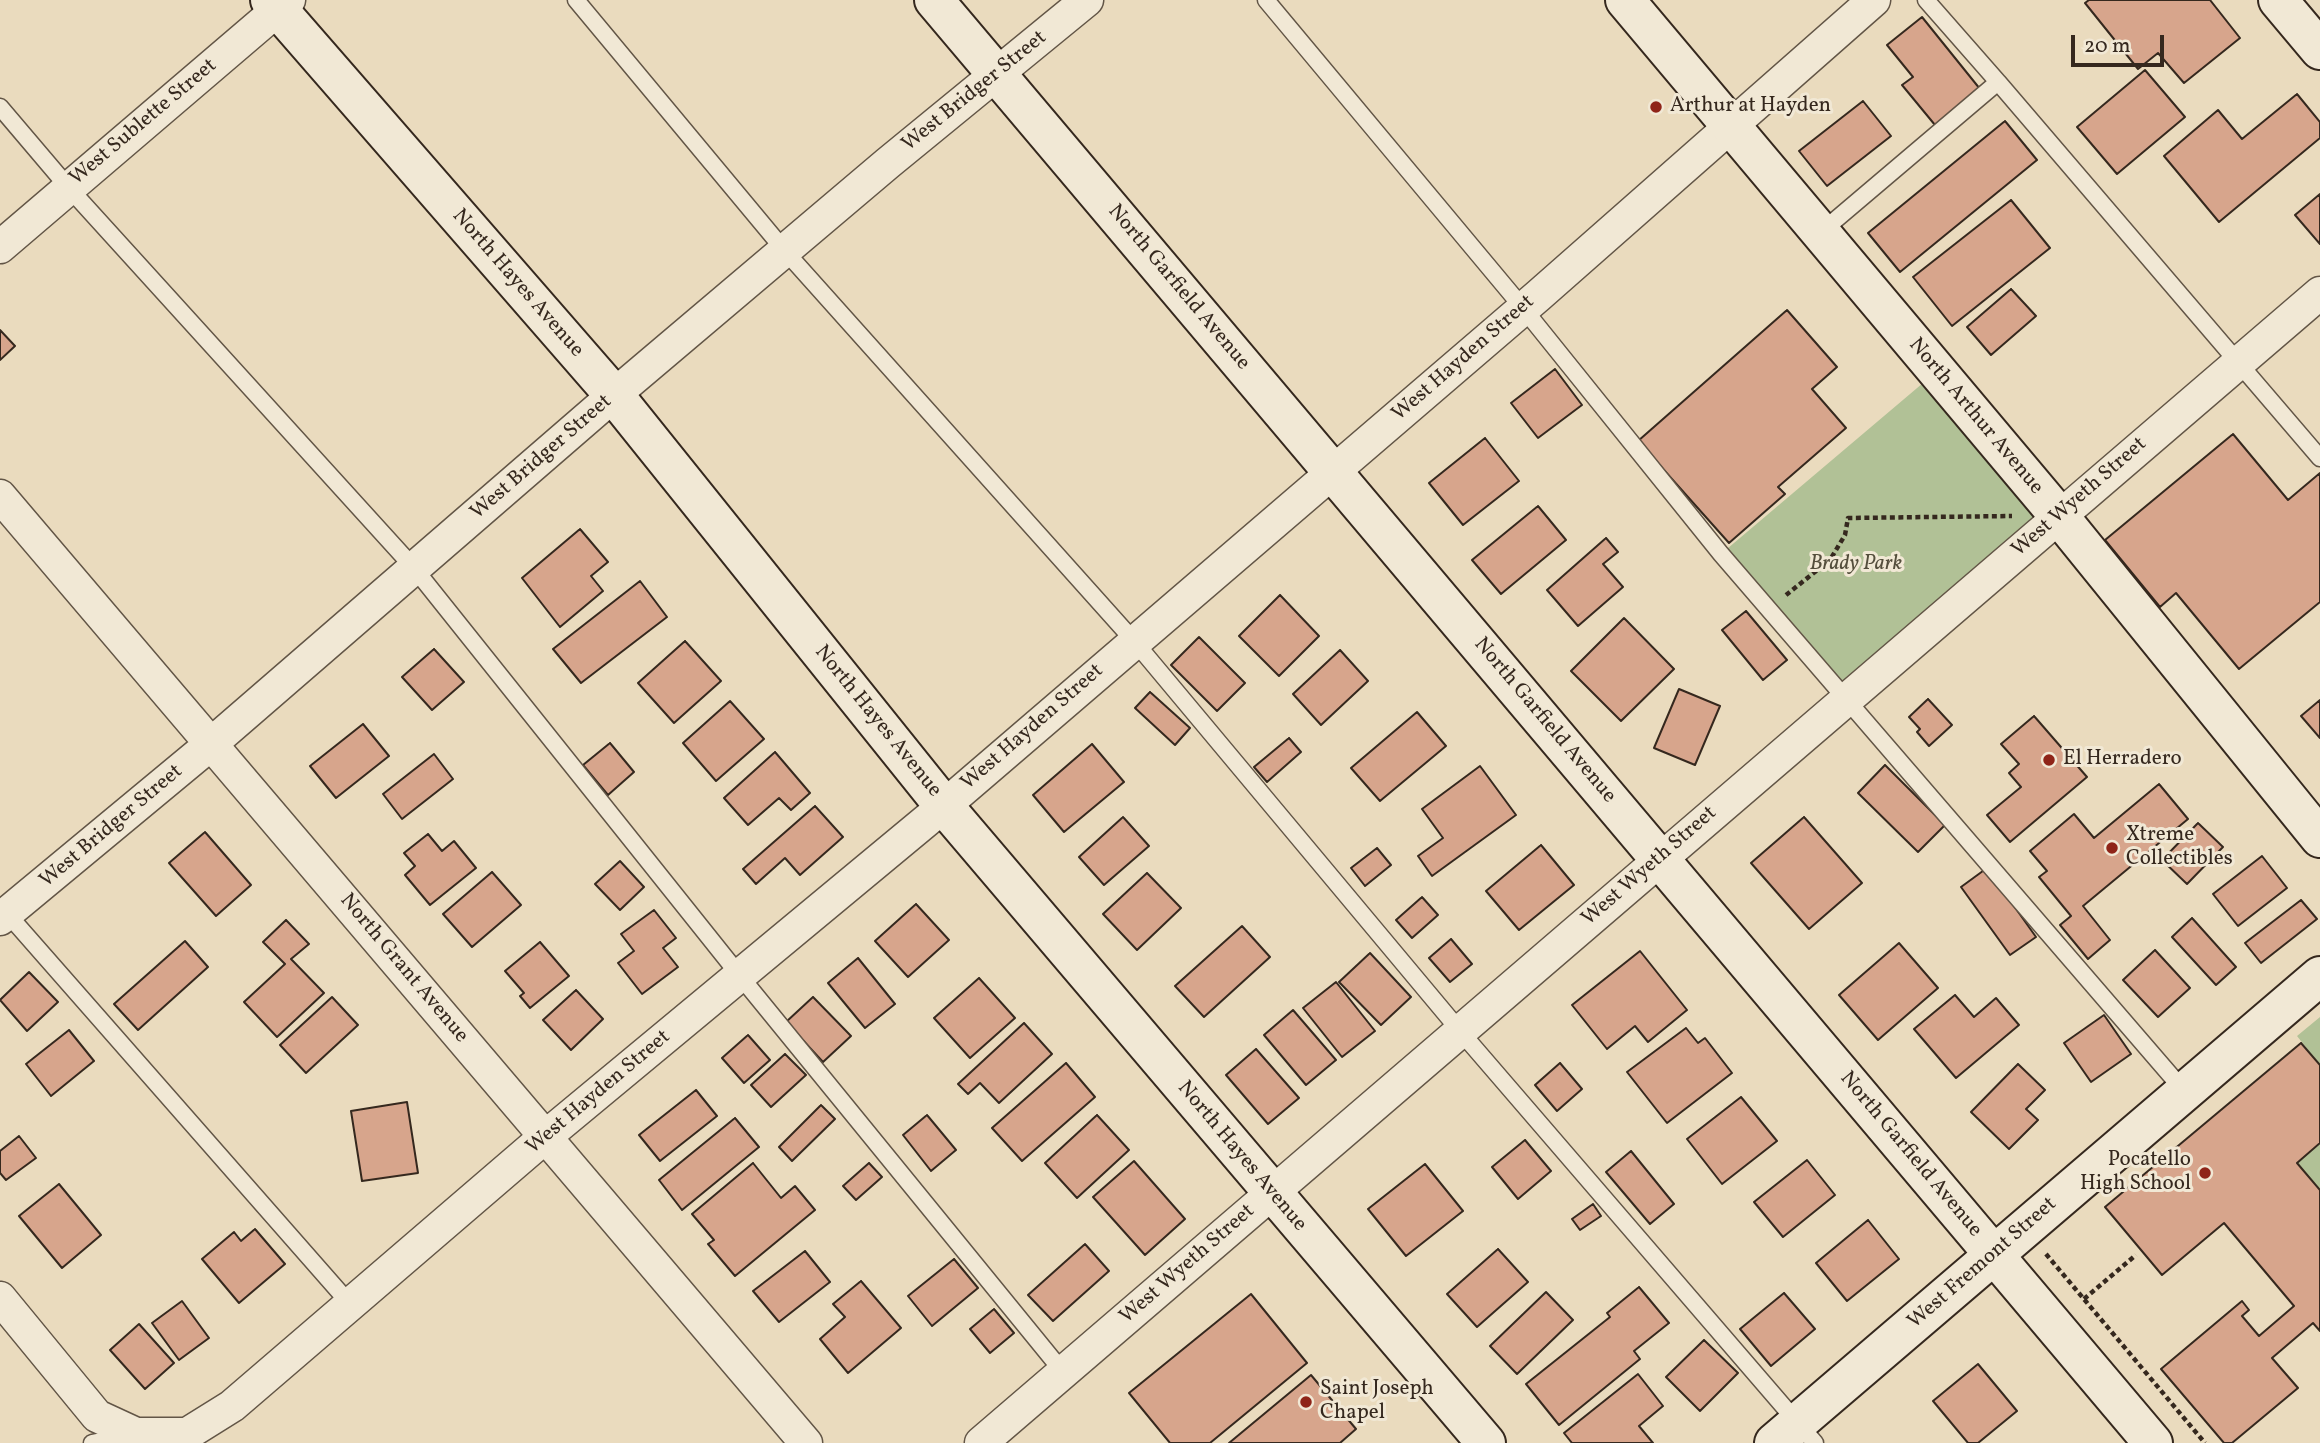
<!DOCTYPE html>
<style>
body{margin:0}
#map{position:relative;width:2320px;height:1443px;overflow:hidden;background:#eadbbe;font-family:Vollkorn,serif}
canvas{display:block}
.scale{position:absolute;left:2071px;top:35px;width:93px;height:32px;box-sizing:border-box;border:4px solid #35281e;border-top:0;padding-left:9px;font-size:21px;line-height:24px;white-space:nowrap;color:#35281e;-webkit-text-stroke:5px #f1e8d5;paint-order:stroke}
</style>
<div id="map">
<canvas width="2320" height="1443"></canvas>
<div class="scale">20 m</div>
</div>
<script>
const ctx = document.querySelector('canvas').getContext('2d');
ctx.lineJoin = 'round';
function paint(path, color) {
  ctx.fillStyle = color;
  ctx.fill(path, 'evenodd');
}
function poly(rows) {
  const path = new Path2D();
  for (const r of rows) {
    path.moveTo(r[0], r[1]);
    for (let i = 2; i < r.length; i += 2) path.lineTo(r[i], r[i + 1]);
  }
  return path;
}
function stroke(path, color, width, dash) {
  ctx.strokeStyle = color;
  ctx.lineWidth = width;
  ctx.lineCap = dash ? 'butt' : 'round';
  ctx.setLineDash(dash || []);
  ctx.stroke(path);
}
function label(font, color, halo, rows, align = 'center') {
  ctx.font = font + ' Vollkorn,serif';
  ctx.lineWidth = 6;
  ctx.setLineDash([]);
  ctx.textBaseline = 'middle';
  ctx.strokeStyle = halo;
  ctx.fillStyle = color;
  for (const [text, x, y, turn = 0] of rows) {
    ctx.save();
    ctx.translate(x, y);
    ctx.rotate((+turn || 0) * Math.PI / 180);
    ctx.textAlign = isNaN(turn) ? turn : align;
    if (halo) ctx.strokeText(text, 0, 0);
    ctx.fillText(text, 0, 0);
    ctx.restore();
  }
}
paint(poly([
 [1936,372,2059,516,1845,699,1721,554],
 [2320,1017,2320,1065,2297,1036],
 [2320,1143,2320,1190,2297,1163]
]), '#b1c196');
const building = poly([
 [2089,0,2210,0,2240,38,2184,83,2158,53,2138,69,2085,3,2089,0],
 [1922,17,1980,89,1935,125,1902,85,1913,77,1887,45,1922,17],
 [2145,70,2185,117,2117,174,2077,127,2145,70],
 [2297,94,2320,122,2320,138,2219,222,2164,156,2218,110,2242,139,2297,94],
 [1863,101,1891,136,1827,186,1799,151,1863,101],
 [2005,121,2037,160,1900,272,1868,233,2005,121],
 [2320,194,2320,244,2295,215,2320,194],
 [2011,200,2050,248,1952,326,1913,277,2011,200],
 [2011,289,2036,316,1991,355,1967,327,2011,289],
 [1787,310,1837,367,1812,389,1846,428,1778,487,1785,494,1729,543,1638,441,1787,310],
 [0,330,15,346,0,360,0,330],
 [1555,369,1582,405,1538,438,1511,403,1555,369],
 [2233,434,2288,500,2320,473,2320,602,2239,669,2176,593,2160,607,2105,540,2233,434],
 [1485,438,1519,481,1463,525,1429,483,1485,438],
 [1538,506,1566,540,1501,594,1472,560,1538,506],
 [580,529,608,562,591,576,603,591,560,627,522,578,580,529],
 [1606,538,1618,552,1603,564,1623,587,1578,626,1547,590,1606,538],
 [640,581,667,617,581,683,553,649,640,581],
 [1280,595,1319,636,1279,676,1239,636,1280,595],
 [1746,611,1787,660,1763,680,1722,630,1746,611],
 [1624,618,1674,669,1621,721,1571,671,1624,618],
 [1199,637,1245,683,1217,711,1171,665,1199,637],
 [685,641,721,681,674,723,638,683,685,641],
 [434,649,464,682,432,710,402,677,434,649],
 [1340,650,1368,681,1321,725,1293,694,1340,650],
 [1679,689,1720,706,1695,765,1654,748,1679,689],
 [1150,692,1190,728,1175,745,1135,708,1150,692],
 [1928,699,1952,725,1929,746,1917,732,1920,729,1909,717,1928,699],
 [2320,700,2320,738,2301,716,2320,700],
 [730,701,764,739,716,781,683,743,730,701],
 [1417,712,1446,746,1380,801,1351,768,1417,712],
 [2034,716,2087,777,2010,842,1987,815,2021,787,2009,773,2019,764,2001,744,2034,716],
 [363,724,389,756,336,798,310,766,363,724],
 [1289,738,1301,752,1267,782,1254,767,1289,738],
 [610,743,634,772,608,795,583,765,610,743],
 [1092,744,1124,782,1064,832,1033,795,1092,744],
 [775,752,810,793,791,810,779,798,748,825,724,798,775,752],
 [434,754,453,779,402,819,383,794,434,754],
 [1885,765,1945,825,1918,852,1858,793,1885,765],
 [1480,766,1516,815,1432,876,1418,856,1443,838,1422,809,1480,766],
 [2159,784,2188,819,2083,906,2110,940,2088,959,2060,925,2071,916,2039,877,2047,871,2030,851,2074,814,2094,838,2159,784],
 [815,806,843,837,800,875,785,858,756,884,743,869,815,806],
 [1123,817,1149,846,1104,885,1079,857,1123,817],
 [1804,817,1862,883,1809,929,1751,863,1804,817],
 [2198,823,2223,847,2187,884,2162,860,2198,823],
 [205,832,251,885,216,916,169,863,205,832],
 [428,834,442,851,454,841,476,868,430,905,405,875,415,866,404,853,428,834],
 [1541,845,1574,885,1519,930,1486,891,1541,845],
 [1377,848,1391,865,1365,886,1351,868,1377,848],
 [2262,856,2287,888,2238,926,2213,894,2262,856],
 [620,861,644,887,620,910,595,884,620,861],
 [1987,868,2036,937,2010,955,1961,887,1987,868],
 [492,872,521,905,472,947,443,914,492,872],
 [1147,873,1181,908,1137,950,1103,914,1147,873],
 [1422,897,1438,915,1412,938,1396,920,1422,897],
 [2301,900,2317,919,2261,963,2245,943,2301,900],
 [916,904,949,940,908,977,875,941,916,904],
 [654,910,676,938,663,948,678,967,642,994,618,963,634,951,621,934,654,910],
 [2192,918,2236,967,2216,985,2172,937,2192,918],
 [286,920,309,944,291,959,324,993,277,1037,244,1002,285,964,263,942,286,920],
 [1242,926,1270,957,1204,1017,1175,986,1242,926],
 [1451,939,1472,964,1450,982,1429,958,1451,939],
 [185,941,208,967,138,1030,114,1004,185,941],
 [540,942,569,976,530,1008,520,996,524,993,505,971,540,942],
 [1899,943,1938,988,1878,1040,1839,995,1899,943],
 [2155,950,2190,988,2158,1017,2123,980,2155,950],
 [1640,951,1687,1010,1648,1042,1635,1026,1607,1049,1572,1005,1640,951],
 [1370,953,1411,997,1381,1025,1339,982,1370,953],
 [858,958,895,1004,865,1028,828,983,858,958],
 [29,972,58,1002,27,1031,0,1000,29,972],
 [979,978,1015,1018,970,1058,934,1018,979,978],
 [1336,982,1375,1031,1342,1057,1303,1008,1336,982],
 [576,990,603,1019,571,1050,543,1020,576,990],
 [1955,995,1974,1017,1996,998,2019,1025,1956,1078,1914,1029,1955,995],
 [332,997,358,1025,306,1073,280,1045,332,997],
 [813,997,851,1036,823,1062,786,1022,813,997],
 [1293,1010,1336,1060,1306,1085,1264,1035,1293,1010],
 [2104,1015,2131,1054,2091,1082,2064,1043,2104,1015],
 [1024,1023,1052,1054,999,1103,980,1083,968,1094,958,1084,1024,1023],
 [1686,1028,1698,1043,1705,1038,1732,1073,1667,1123,1627,1072,1686,1028],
 [69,1030,94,1061,51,1096,26,1064,69,1030],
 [748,1035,770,1060,744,1083,722,1058,748,1035],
 [2301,1043,2320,1065,2320,1143,2297,1163,2320,1190,2320,1331,2313,1323,2272,1358,2298,1388,2232,1443,2224,1443,2161,1369,2242,1301,2249,1310,2242,1316,2259,1336,2294,1306,2224,1223,2162,1275,2105,1207,2301,1043],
 [1256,1049,1299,1098,1268,1124,1226,1075,1256,1049],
 [785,1054,806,1075,771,1107,751,1085,785,1054],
 [1066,1063,1095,1097,1022,1161,992,1128,1066,1063],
 [1560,1063,1582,1089,1557,1111,1535,1085,1560,1063],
 [2018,1064,2045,1090,2026,1109,2038,1120,2009,1149,1971,1112,2018,1064],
 [696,1090,717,1116,660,1161,639,1135,696,1090],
 [1741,1097,1777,1141,1722,1184,1687,1139,1741,1097],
 [407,1102,418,1173,362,1181,351,1111,407,1102],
 [821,1105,835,1119,792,1161,779,1147,821,1105],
 [927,1115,956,1150,931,1171,903,1135,927,1115],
 [1097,1115,1129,1150,1077,1198,1045,1163,1097,1115],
 [735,1118,759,1147,682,1210,659,1180,735,1118],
 [19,1136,36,1158,6,1180,0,1173,0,1151,19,1136],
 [1525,1140,1551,1171,1518,1199,1492,1167,1525,1140],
 [1631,1151,1674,1204,1650,1224,1606,1172,1631,1151],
 [1807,1160,1835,1195,1783,1237,1754,1202,1807,1160],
 [1134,1161,1185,1219,1145,1255,1093,1197,1134,1161],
 [753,1163,781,1198,795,1186,815,1210,735,1276,708,1244,714,1240,692,1214,753,1163],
 [869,1163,882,1177,856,1200,843,1186,869,1163],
 [1425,1164,1463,1211,1406,1256,1368,1209,1425,1164],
 [59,1184,101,1235,62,1268,19,1216,59,1184],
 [1593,1204,1601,1216,1580,1230,1572,1219,1593,1204],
 [1868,1220,1899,1259,1847,1301,1816,1263,1868,1220],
 [255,1229,285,1264,239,1303,202,1259,234,1232,241,1241,255,1229],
 [1085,1244,1109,1271,1053,1321,1028,1295,1085,1244],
 [1498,1249,1528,1282,1477,1327,1447,1294,1498,1249],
 [805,1251,830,1282,779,1322,753,1291,805,1251],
 [954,1259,978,1288,932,1326,908,1296,954,1259],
 [861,1281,901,1328,848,1373,820,1339,845,1317,833,1304,861,1281],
 [1639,1287,1669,1323,1634,1351,1640,1359,1559,1425,1526,1384,1610,1317,1607,1313,1639,1287],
 [1546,1292,1573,1320,1517,1374,1490,1346,1546,1292],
 [1784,1293,1815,1329,1771,1366,1740,1329,1784,1293],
 [1251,1294,1307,1363,1210,1443,1170,1443,1129,1393,1251,1294],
 [182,1301,209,1338,179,1360,152,1323,182,1301],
 [994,1309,1014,1333,990,1353,970,1329,994,1309],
 [139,1324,174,1363,145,1389,110,1350,139,1324],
 [1704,1340,1738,1373,1700,1411,1666,1377,1704,1340],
 [1978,1364,2017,1411,1978,1443,1968,1443,1933,1401,1978,1364],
 [1638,1374,1663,1406,1639,1426,1653,1443,1572,1443,1564,1433,1638,1374],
 [1311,1375,1356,1429,1340,1443,1229,1443,1311,1375]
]);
paint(building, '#d7a58c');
stroke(building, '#35281e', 2);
const lane = poly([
 [576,0,785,251,1134,641,1460,1031,1815,1443],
 [1266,0,1523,308,1721,554,2185,1092],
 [1926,0,1998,82],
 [0,107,68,187,414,568,740,976,1063,1372],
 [1820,233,1998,82,2320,458],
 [4,910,350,1304],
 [92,1443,130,1435]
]);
const street = poly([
 [0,247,289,0],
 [0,496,806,1443],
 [0,919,211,744,614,395,888,163,1087,0],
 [0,1298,97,1416,136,1434,187,1434,232,1406,545,1137,944,806,1538,296,1874,0],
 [981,1443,2320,293]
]);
const secondary = poly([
 [270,0,614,395,944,806,1486,1443],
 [934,0,2153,1443],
 [1625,0,2059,516,2320,838],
 [2278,0,2320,50],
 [1774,1443,2320,976]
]);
stroke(lane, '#625546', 19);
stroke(street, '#625546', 35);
stroke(secondary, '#35281e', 42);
stroke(poly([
 [1786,595,1830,560,1845,535,1848,518,2012,516],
 [2046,1254,2205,1443],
 [2084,1299,2136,1255]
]), '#35281e', 4.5, [5, 3.5]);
stroke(lane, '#f1e8d5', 16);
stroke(street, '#f1e8d5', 32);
stroke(secondary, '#f1e8d5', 38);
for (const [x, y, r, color] of [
 [1656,107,7,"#8f2418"],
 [2049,760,7,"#8f2418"],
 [2112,848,7,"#8f2418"],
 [2205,1173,7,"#8f2418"],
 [1306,1402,7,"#8f2418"]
]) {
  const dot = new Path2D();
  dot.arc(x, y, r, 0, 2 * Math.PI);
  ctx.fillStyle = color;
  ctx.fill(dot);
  stroke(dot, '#f1e8d5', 2.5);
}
label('21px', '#35281e', '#f1e8d5', [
 ["West Bridger Street",975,92,-39],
 ["West Sublette Street",144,123,-40],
 ["North Hayes Avenue",517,284,49],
 ["North Garfield Avenue",1178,288,50],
 ["West Hayden Street",1464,359,-41],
 ["North Arthur Avenue",1975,417,50],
 ["West Bridger Street",542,458,-41],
 ["West Wyeth Street",2080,498,-41],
 ["North Garfield Avenue",1544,721,50],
 ["North Hayes Avenue",877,722,51],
 ["West Hayden Street",1033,728,-41],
 ["West Bridger Street",112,827,-40],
 ["West Wyeth Street",1650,867,-41],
 ["North Grant Avenue",403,969,50],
 ["West Hayden Street",599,1093,-40],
 ["North Garfield Avenue",1910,1155,50],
 ["North Hayes Avenue",1241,1157,50],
 ["West Fremont Street",1983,1264,-41],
 ["West Wyeth Street",1188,1265,-41]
]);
label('21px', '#35281e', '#f1e8d5', [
 ["Arthur at Hayden",1670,107],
 ["El Herradero",2063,760],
 ["Xtreme",2126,836],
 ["Collectibles",2126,860],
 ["Pocatello",2191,1161,"right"],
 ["High School",2191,1185,"right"],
 ["Saint Joseph",1320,1390],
 ["Chapel",1320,1414]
], 'left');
label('italic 21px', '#544e3c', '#f1e8d5', [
 ["Brady Park",1856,565]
]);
</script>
